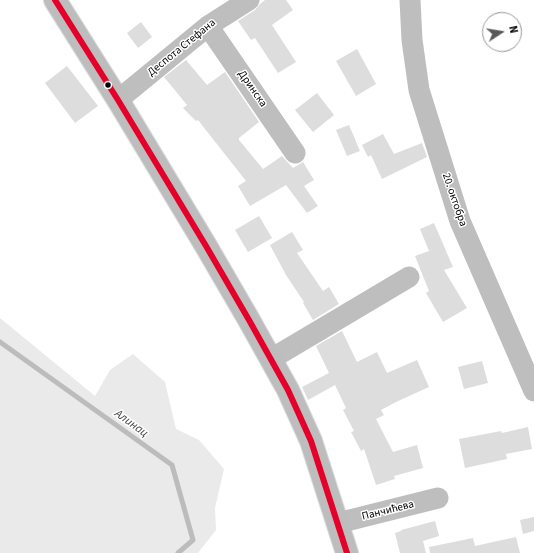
<!DOCTYPE html>
<meta charset="utf-8">
<style>
body{margin:0}
#map{position:relative;width:534px;height:553px;overflow:hidden;background:#fff;font-family:"Source Sans 3",sans-serif}
canvas{display:block}
.north{position:absolute;left:482px;top:12px;width:40px;height:40px;box-sizing:border-box;background:#fff;border:1px solid #999;border-radius:50%;rotate:78deg;font-size:11px;font-weight:700;line-height:16px;text-align:center;color:#000}
.north::after{content:'';display:block;margin:auto;width:14px;height:18px;background:#595959;clip-path:polygon(50% 0,100% 100%,50% 72%,0 100%)}
</style>
<div id="map">
<canvas width="534" height="553"></canvas>
<div class="north">N</div>
</div>
<script>
const ctx = document.querySelector('canvas').getContext('2d');
ctx.lineJoin = 'round';
function paint(path, color) {
  ctx.fillStyle = color;
  ctx.fill(path, 'evenodd');
}
function poly(rows) {
  const path = new Path2D();
  for (const r of rows) {
    path.moveTo(r[0], r[1]);
    for (let i = 2; i < r.length; i += 2) path.lineTo(r[i], r[i + 1]);
  }
  return path;
}
function stroke(path, color, width, dash) {
  ctx.strokeStyle = color;
  ctx.lineWidth = width;
  ctx.lineCap = dash ? 'butt' : 'round';
  ctx.setLineDash(dash || []);
  ctx.stroke(path);
}
function label(font, color, halo, rows, align = 'center') {
  ctx.font = font + ' "Source Sans 3",sans-serif';
  ctx.lineWidth = 3;
  ctx.setLineDash([]);
  ctx.textBaseline = 'middle';
  ctx.strokeStyle = halo;
  ctx.fillStyle = color;
  for (const [text, x, y, turn = 0] of rows) {
    ctx.save();
    ctx.translate(x, y);
    ctx.rotate((+turn || 0) * Math.PI / 180);
    ctx.textAlign = isNaN(turn) ? turn : align;
    if (halo) ctx.strokeText(text, 0, 0);
    ctx.fillText(text, 0, 0);
    ctx.restore();
  }
}
paint(poly([
 [0,318,95,396,110,370,133,354,165,382,176,429,199,440,224,469,215,508,216,530,198,553,0,553]
]), '#eaeaea');
stroke(poly([
 [0,342,172,465,193,540,178,553]
]), '#bcbcbc', 5);
paint(poly([
 [265,0,286,0,293,10,272,25,296,62,278,73,255,38,251,40,238,21,255,10,260,4],
 [141,22,152,37,138,48,127,33],
 [357,49,376,84,356,96,336,61],
 [186,60,207,85,225,72,259,122,239,138,239,140,263,169,282,156,293,168,303,162,314,180,304,186,318,206,307,213,286,185,250,206,238,186,246,181,198,120,196,121,183,108,187,105,164,77],
 [67,66,98,106,75,123,45,83],
 [317,93,334,115,313,132,295,110],
 [349,125,360,151,347,156,336,130],
 [383,134,394,154,422,143,427,157,382,179,371,155,368,157,362,145],
 [259,216,272,238,248,252,235,230],
 [434,223,453,267,444,270,467,308,443,322,426,293,429,291,415,256,429,251,420,229],
 [292,232,303,250,297,253,323,291,329,287,339,304,313,320,303,303,304,302,286,275,270,245],
 [342,331,357,362,377,352,387,373,417,360,429,387,396,402,381,410,384,415,376,419,393,452,417,445,423,468,394,476,395,479,376,485,364,449,361,451,351,432,354,431,343,410,346,408,335,385,308,400,302,387,329,373,316,346],
 [482,361,488,383,464,389,458,367],
 [528,427,532,449,506,454,507,459,465,468,459,439,501,431,502,433],
 [534,517,534,531,523,534,520,520],
 [435,521,439,536,423,541,426,553,400,553,395,533,401,531,401,530],
 [516,537,520,553,430,553,429,547,473,538,475,546]
]), '#ddd');
const major = poly([
 [55,0,118,100,206,246,249,320,288,390,311,441,347,553]
]);
stroke(major, '#dbdbdb', 24);
stroke(poly([
 [410,0,412,40,419,90,460,221,534,391],
 [208,26,295,153],
 [118,100,208,26,249,0],
 [271,359,409,277],
 [338,523,438,498]
]), '#bebebe', 21);
stroke(major, '#bdbdbd', 22);
stroke(poly([
 [55,0,118,100,206,246,249,320,288,390,311,441,347,553]
]), '#e4002b', 6);
for (const [x, y, r, color] of [
 [108,85,3.5,"#000"]
]) {
  const dot = new Path2D();
  dot.arc(x, y, r, 0, 2 * Math.PI);
  ctx.fillStyle = color;
  ctx.fill(dot);
  stroke(dot, '#fff', 1.5);
}
label('11px', '#000', '#fff', [
 ["Деспота Стефана",182,48,-39],
 ["Дринска",252,89,55],
 ["20. октобра",454,200,71],
 ["Панчићева",388,511,-14]
]);
label('italic 12px', '#414141', '#fff', [
 ["Алинац",131,424,36]
]);
</script>
